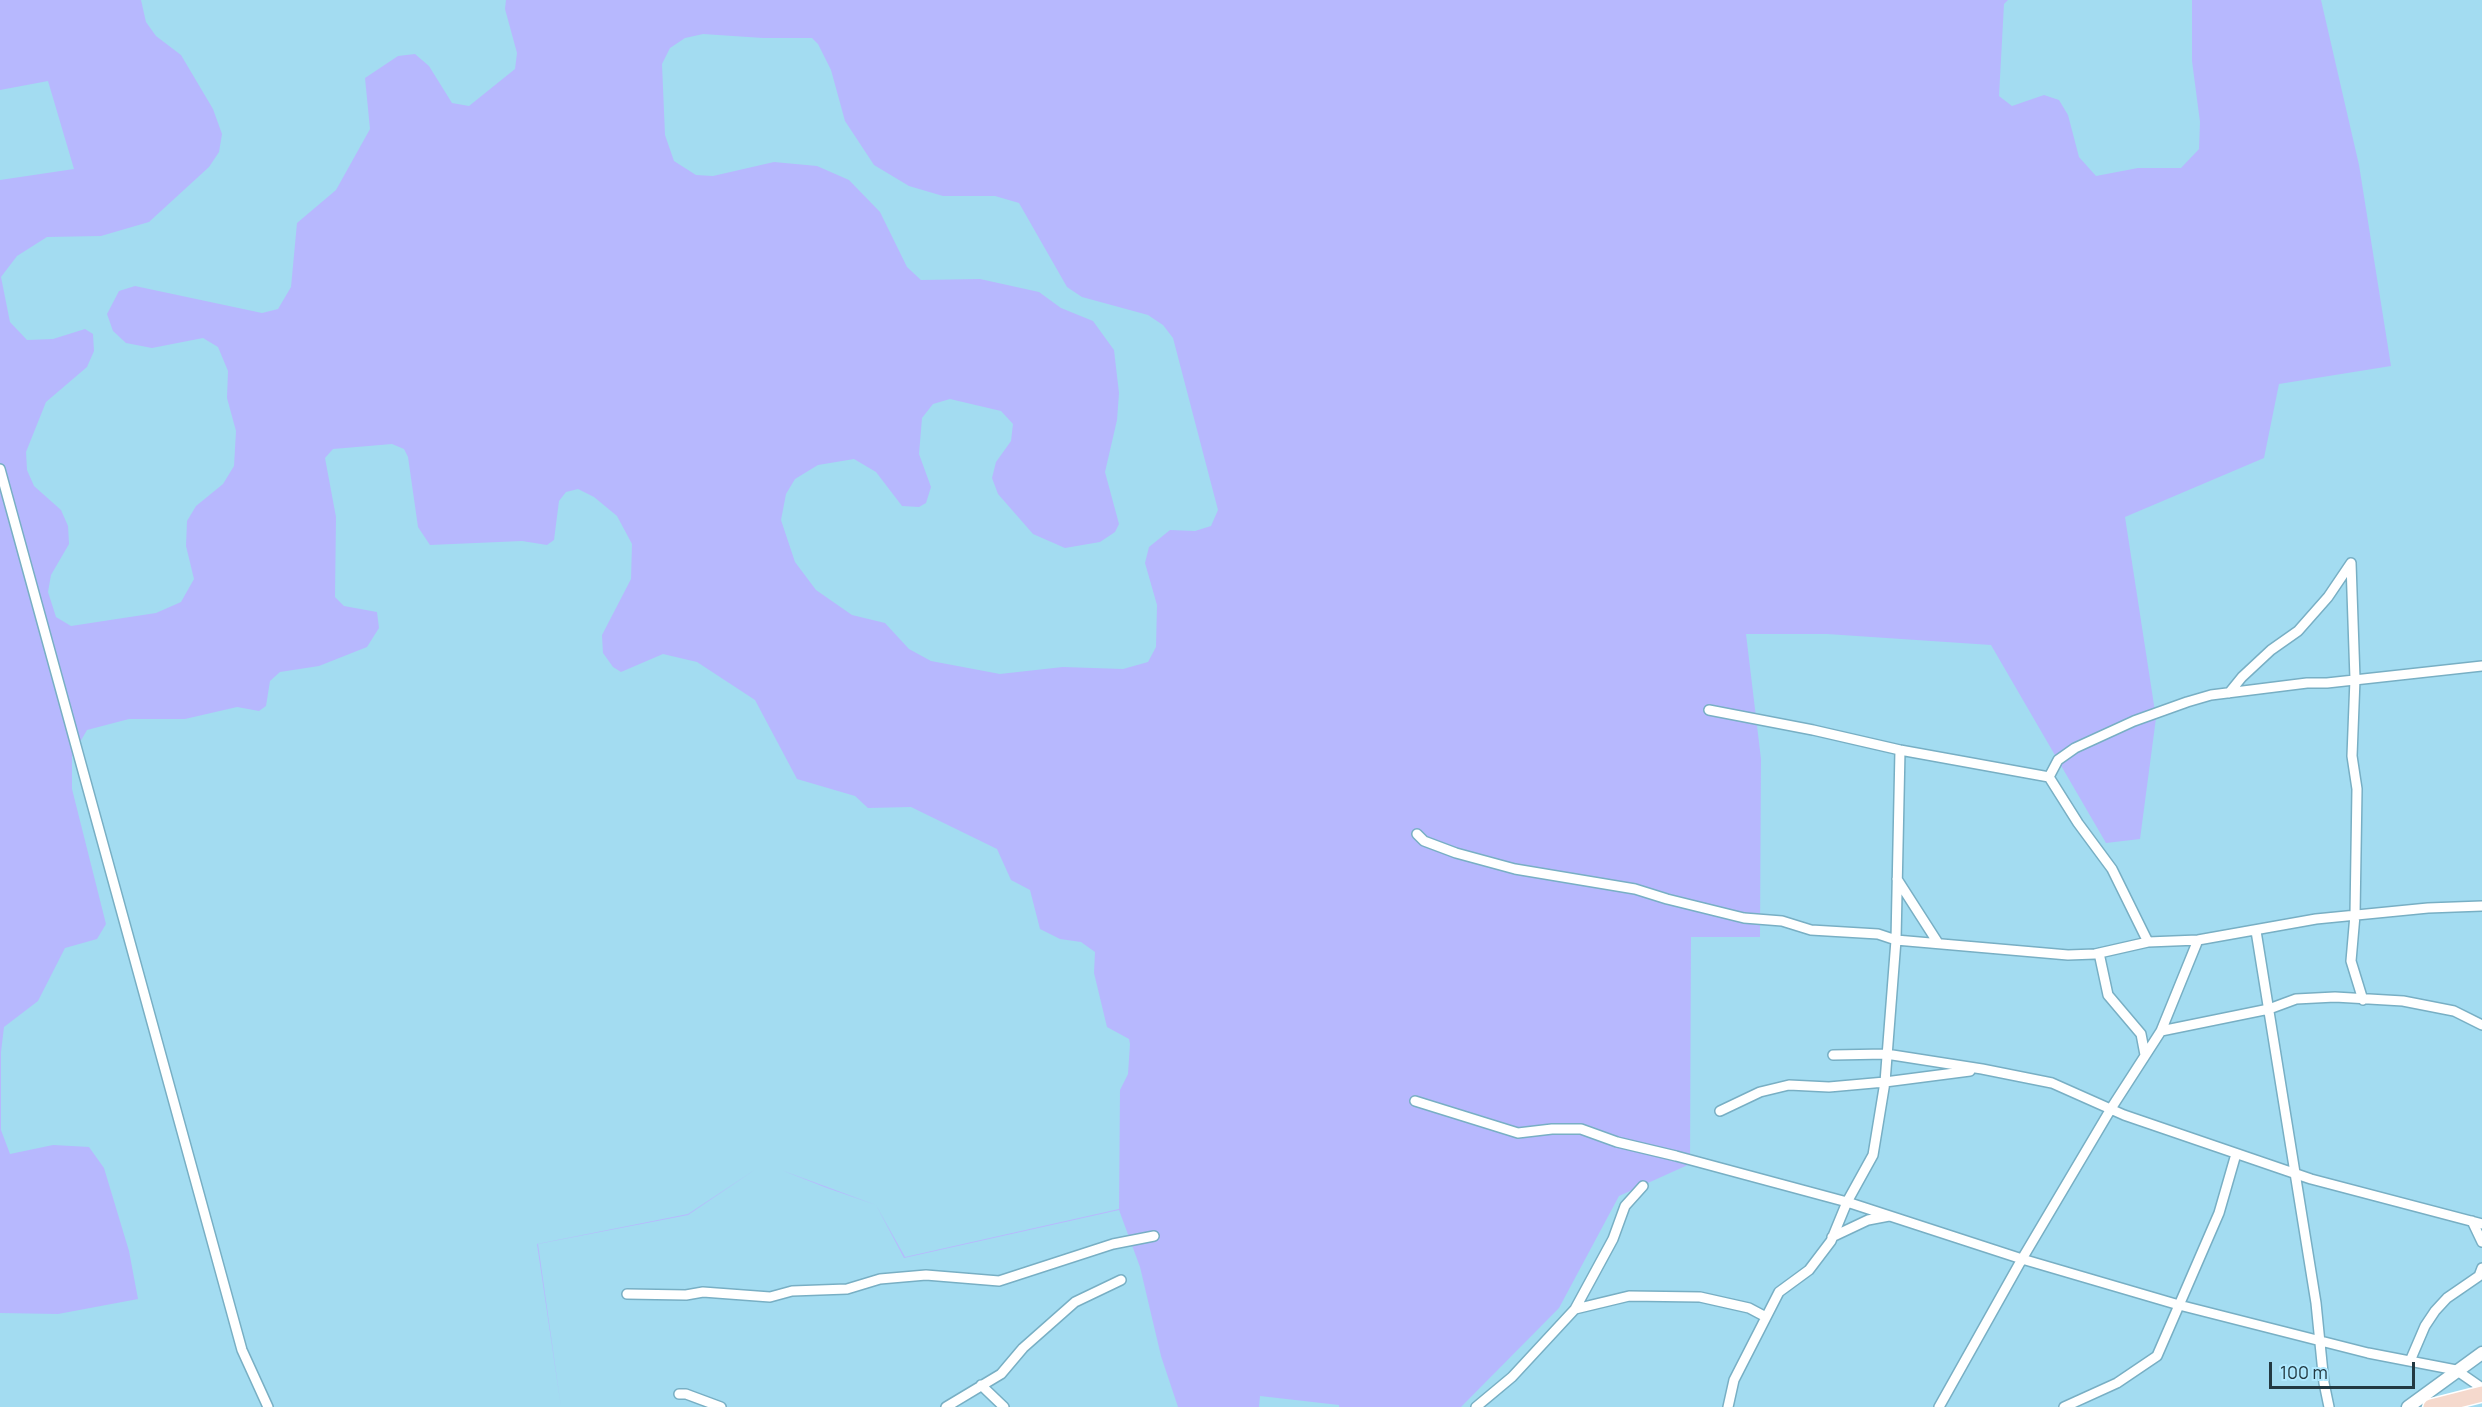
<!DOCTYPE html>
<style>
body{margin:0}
#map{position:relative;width:2482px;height:1407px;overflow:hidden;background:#a3dcf1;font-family:Manrope,sans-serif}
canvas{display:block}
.scale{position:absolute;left:2269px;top:1362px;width:146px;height:27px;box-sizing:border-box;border:3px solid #223942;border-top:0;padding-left:8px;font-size:18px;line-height:21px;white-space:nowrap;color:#223942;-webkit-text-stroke:4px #b0e9ff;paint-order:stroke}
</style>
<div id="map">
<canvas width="2482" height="1407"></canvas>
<div class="scale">100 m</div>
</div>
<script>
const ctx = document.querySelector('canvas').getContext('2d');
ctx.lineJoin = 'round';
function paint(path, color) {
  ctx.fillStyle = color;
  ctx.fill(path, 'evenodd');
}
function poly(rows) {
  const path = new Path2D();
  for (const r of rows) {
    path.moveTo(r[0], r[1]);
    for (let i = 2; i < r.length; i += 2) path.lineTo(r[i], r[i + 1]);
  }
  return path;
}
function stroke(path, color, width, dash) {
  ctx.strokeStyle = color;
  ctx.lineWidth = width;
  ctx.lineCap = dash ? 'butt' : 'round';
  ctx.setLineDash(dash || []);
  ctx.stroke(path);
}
paint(poly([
 [0,0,141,0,146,22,156,36,181,55,213,109,222,134,219,152,209,167,149,222,101,236,47,237,17,256,1,277,10,322,27,340,53,339,85,329,93,334,94,351,87,367,46,402,26,452,27,470,34,486,61,510,68,526,69,544,51,575,48,592,56,617,71,626,156,613,181,602,194,579,186,546,187,521,196,506,223,484,234,466,236,431,227,398,228,371,218,347,203,338,152,348,126,343,113,331,107,314,119,291,135,286,262,313,278,309,291,287,297,223,336,190,370,129,365,78,398,56,415,54,429,66,452,103,469,106,515,69,517,53,505,9,506,0,2008,0,2004,4,1999,96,2012,106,2044,95,2059,100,2068,115,2079,157,2096,176,2138,168,2181,168,2199,149,2200,122,2192,61,2192,0,2321,0,2359,165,2391,366,2279,384,2264,458,2125,517,2156,718,2140,839,2106,843,1991,645,1827,634,1746,634,1761,759,1760,937,1691,937,1690,1164,1619,1196,1559,1308,1461,1407,1339,1407,1339,1405,1260,1396,1259,1407,1178,1407,1161,1356,1140,1267,1119,1210,904,1258,876,1205,827,1188,781,1170,756,1169,688,1215,538,1244,561,1407,537,1244,688,1214,756,1169,781,1170,876,1205,905,1257,1119,1209,1120,1090,1128,1074,1130,1044,1129,1039,1107,1027,1094,973,1095,952,1081,942,1060,939,1040,929,1030,890,1011,880,997,849,911,807,868,808,855,796,797,779,755,700,697,662,663,654,621,672,613,667,603,653,602,635,631,579,632,544,617,516,594,497,578,489,566,492,559,501,554,540,547,545,522,541,430,545,418,527,408,457,404,449,392,444,333,449,325,458,336,517,335,597,344,606,377,612,379,628,367,647,319,666,280,672,270,681,266,706,259,711,237,707,185,719,129,719,87,730,72,756,72,789,106,924,97,939,65,948,38,1001,4,1027,1,1052,1,1130,10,1154,53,1145,89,1147,104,1168,129,1251,138,1299,58,1314,0,1313,0,180,74,169,48,81,0,90],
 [703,34,763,38,812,38,818,44,831,70,845,121,874,165,909,186,943,196,995,196,1019,203,1067,287,1082,297,1148,315,1163,325,1173,338,1218,510,1211,526,1195,531,1170,530,1149,547,1145,563,1157,605,1156,647,1148,662,1123,669,1063,667,1000,674,931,661,909,649,885,623,852,615,816,590,795,562,781,520,786,494,795,479,818,465,854,459,876,472,902,506,919,507,926,503,931,487,919,454,922,418,933,404,950,399,1001,411,1013,424,1011,441,996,462,992,478,998,494,1033,534,1065,548,1100,542,1115,532,1119,524,1105,472,1117,420,1119,393,1114,350,1093,321,1061,308,1039,292,980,279,921,280,907,267,880,212,849,180,817,166,774,162,713,176,696,175,674,161,665,135,662,64,670,48,685,38]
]), '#b7b8fe');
const minor = poly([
 [0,469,242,1350,268,1407],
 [2351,563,2355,679,2352,756,2357,789,2355,915,2351,961,2363,1000],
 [2229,693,2242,677,2271,650,2298,631,2328,597,2351,563],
 [1709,710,1813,730,1900,750,2049,777,2078,823,2112,869,2148,942],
 [2049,777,2058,760,2075,748,2134,721,2187,702,2211,695,2307,683,2327,683,2482,666],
 [1417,834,1424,841,1456,853,1515,869,1635,889,1667,899,1744,918,1782,921,1811,930,1878,934,1896,940,2068,955,2095,954,2148,942,2198,940,2316,919,2428,908,2482,906],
 [1897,879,1938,943],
 [2256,931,2316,1303,2324,1383,2329,1407],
 [2099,953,2108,995,2141,1034,2145,1055],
 [2161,1031,2269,1009,2296,999,2335,997,2403,1001,2454,1011,2482,1025],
 [1833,1055,1886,1054,1982,1069,2052,1083,2124,1115,2311,1179,2482,1224],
 [1415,1101,1518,1133,1552,1129,1581,1129,1617,1142,1676,1156,1847,1202,2022,1259,2179,1305,2368,1353,2456,1370,2482,1388],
 [1720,1111,1760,1092,1789,1085,1829,1087,1885,1082,1970,1071],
 [2472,1221,2482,1242],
 [1832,1237,1868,1220,1889,1216],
 [627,1294,686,1295,703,1292,770,1297,792,1291,847,1289,880,1279,926,1275,999,1281,1113,1244,1154,1236],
 [1575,1309,1629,1296,1700,1297,1749,1308,1766,1317],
 [2410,1361,2425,1326,2435,1311,2447,1298,2479,1276,2482,1268],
 [981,1385,1004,1407],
 [679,1394,686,1394,721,1407],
 [946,1407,1001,1374,1023,1348,1075,1302,1121,1280],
 [1476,1407,1512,1377,1575,1309,1613,1239,1625,1206,1643,1186],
 [1728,1407,1734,1380,1779,1292,1809,1270,1831,1241,1847,1202,1873,1155,1885,1082,1896,940,1900,750],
 [1939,1407,2022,1259,2112,1107,2161,1031,2198,940],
 [2064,1407,2117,1383,2157,1356,2219,1213,2236,1154]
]);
const tertiary = poly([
 [2408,1407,2482,1353]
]);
const primary = poly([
 [2431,1407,2482,1394]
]);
stroke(minor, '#78afc4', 12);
stroke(tertiary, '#78afc4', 15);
stroke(primary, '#fff', 18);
stroke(minor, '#fff', 9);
stroke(tertiary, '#fff', 12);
stroke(primary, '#f5d9cd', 15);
</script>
